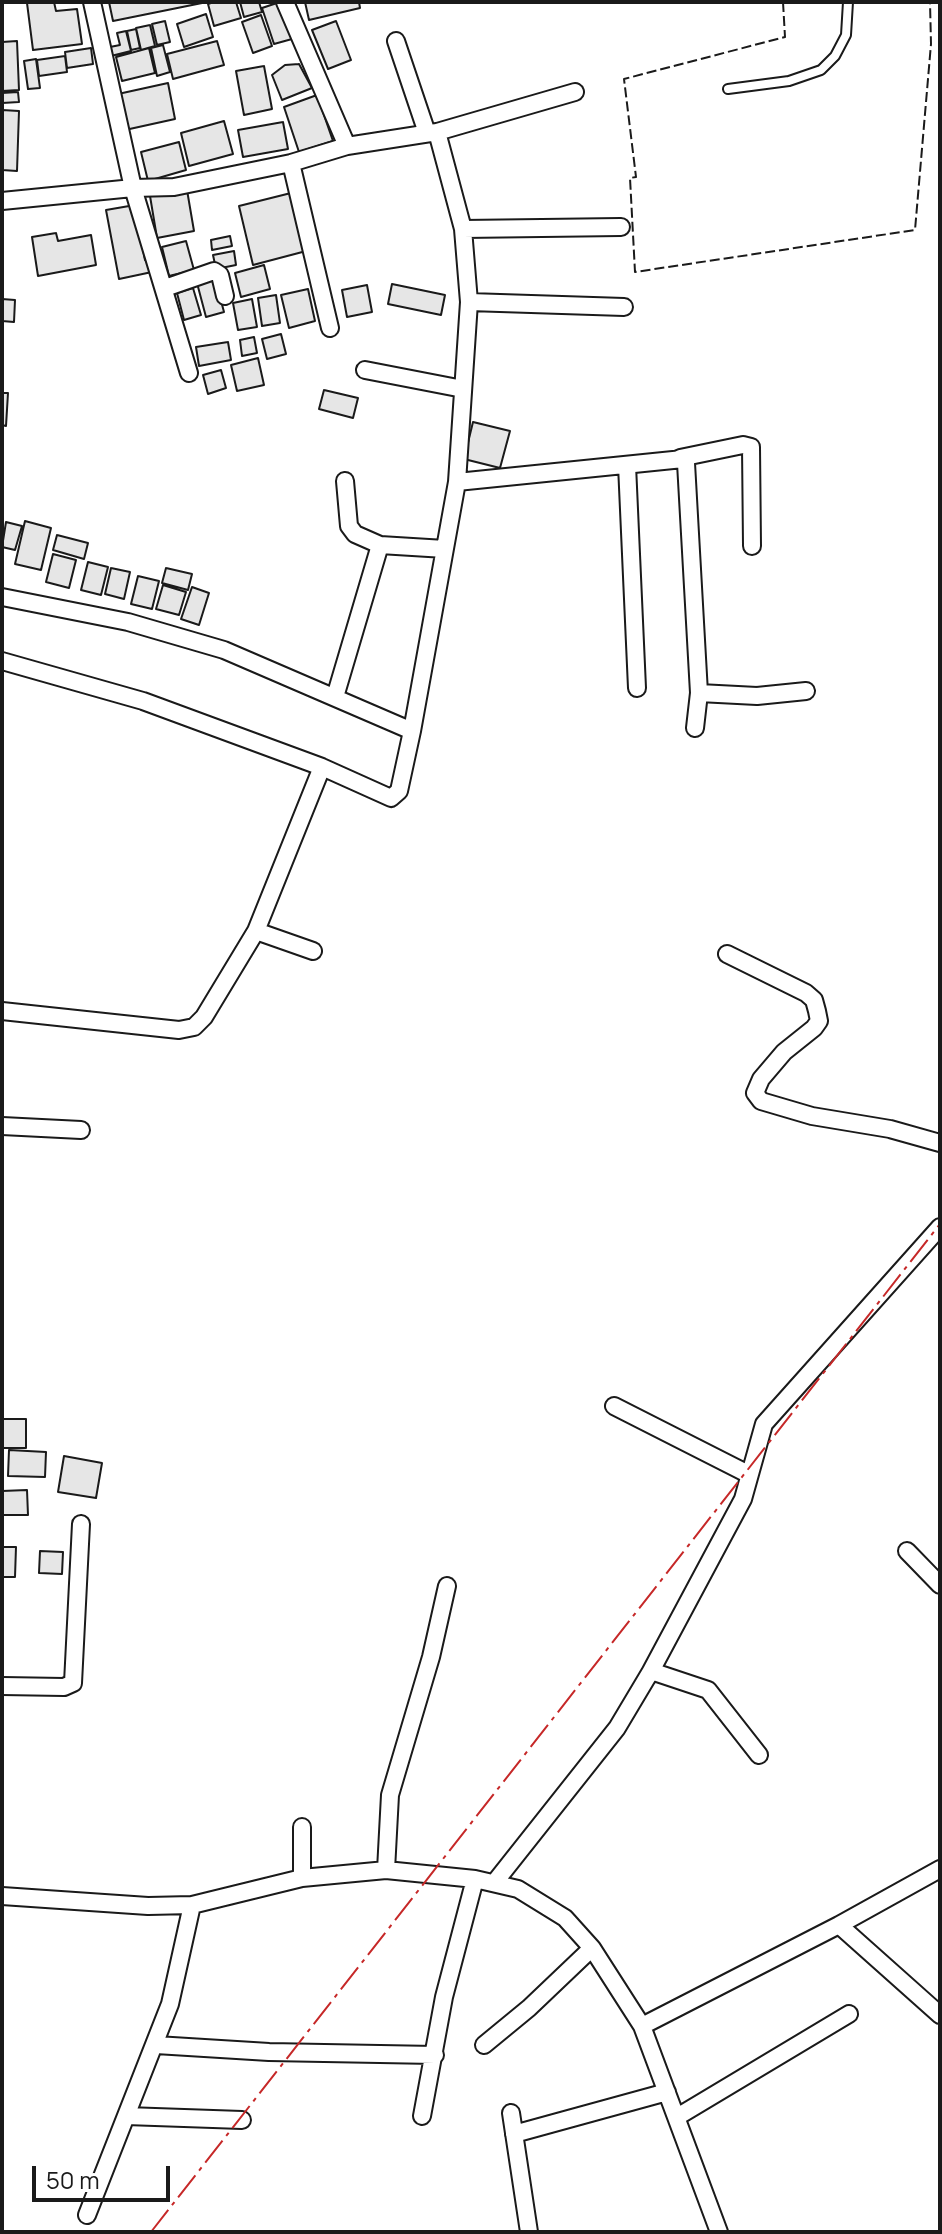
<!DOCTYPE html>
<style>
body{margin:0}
#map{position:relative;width:942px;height:2234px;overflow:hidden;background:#fff;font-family:Manrope,sans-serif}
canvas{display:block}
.frame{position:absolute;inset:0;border:4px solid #1a1a1a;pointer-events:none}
.scale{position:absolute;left:32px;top:2166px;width:138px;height:36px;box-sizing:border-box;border:4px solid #1a1a1a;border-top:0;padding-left:10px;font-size:24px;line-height:28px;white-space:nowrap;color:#1a1a1a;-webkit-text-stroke:6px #fff;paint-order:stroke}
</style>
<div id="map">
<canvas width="942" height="2234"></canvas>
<div class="frame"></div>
<div class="scale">50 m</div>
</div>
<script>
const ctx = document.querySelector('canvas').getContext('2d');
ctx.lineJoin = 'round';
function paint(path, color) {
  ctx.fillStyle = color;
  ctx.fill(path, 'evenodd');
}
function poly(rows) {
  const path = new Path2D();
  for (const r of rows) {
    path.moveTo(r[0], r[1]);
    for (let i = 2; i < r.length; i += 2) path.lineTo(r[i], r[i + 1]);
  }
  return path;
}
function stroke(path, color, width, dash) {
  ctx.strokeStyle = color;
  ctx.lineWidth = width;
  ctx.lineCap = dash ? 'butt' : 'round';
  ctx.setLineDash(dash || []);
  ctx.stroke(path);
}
const building = poly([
 [54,2,56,11,77,9,82,44,33,50,27,3,54,2],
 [109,2,207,2,113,21,109,2],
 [214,2,236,2,241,18,214,26,208,4,214,2],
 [240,2,259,2,262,12,244,17,240,2],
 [280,2,292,39,274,44,262,8,280,2],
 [305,2,359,2,360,8,309,20,305,2],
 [206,14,213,37,184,47,177,24,206,14],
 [261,15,272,46,253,53,242,22,261,15],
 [165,21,170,42,157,45,152,24,165,21],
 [336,21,351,60,328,69,312,30,336,21],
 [150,25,155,46,141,50,136,28,150,25],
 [136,29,140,48,131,50,127,31,136,29],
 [126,31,131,51,111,56,110,47,120,45,117,33,126,31],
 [17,41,19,90,2,91,2,42,17,41],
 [217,41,224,65,173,79,167,54,217,41],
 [163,45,170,72,157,76,151,48,163,45],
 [91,48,93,64,67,68,65,52,91,48],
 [149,48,155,73,122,81,116,57,149,48],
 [65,56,67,72,39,76,37,60,65,56],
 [36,59,40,88,28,89,24,61,36,59],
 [299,64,312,88,282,100,272,75,285,65,299,64],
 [264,66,272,109,244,115,236,71,264,66],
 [168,83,175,119,125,130,118,94,168,83],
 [18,92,19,102,2,103,2,93,18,92],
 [317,95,333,141,299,152,284,107,317,95],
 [2,110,19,111,17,171,2,170,2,110],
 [224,121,233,154,189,166,181,133,224,121],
 [283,122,288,149,243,157,238,130,283,122],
 [179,142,186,170,148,181,141,152,179,142],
 [187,190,194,231,157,238,150,196,187,190],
 [295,192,310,250,253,265,239,206,295,192],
 [135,205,145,260,150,259,152,272,119,279,106,210,135,205],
 [56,233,58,241,91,235,96,265,38,276,32,237,56,233],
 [230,236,232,246,212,250,211,240,230,236],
 [186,241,194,270,169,276,162,247,186,241],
 [234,251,236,265,216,269,213,255,234,251],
 [264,265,270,289,241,297,235,273,264,265],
 [215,278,224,312,206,317,197,283,215,278],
 [392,284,445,295,441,315,388,304,392,284],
 [367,285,372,312,347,317,342,290,367,285],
 [193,288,201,315,184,320,177,293,193,288],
 [308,289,315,321,289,328,281,295,308,289],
 [276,295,280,323,262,326,258,298,276,295],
 [2,299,15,300,14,322,2,321,2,299],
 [252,299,257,327,238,330,233,303,252,299],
 [281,334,286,354,267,359,262,339,281,334],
 [254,337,257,353,242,356,240,340,254,337],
 [228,342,231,360,199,366,196,347,228,342],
 [258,358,264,385,237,391,231,365,258,358],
 [221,370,226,388,208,394,203,375,221,370],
 [324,390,358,398,353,418,319,409,324,390],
 [2,393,8,393,6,426,2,425,2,393],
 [473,422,510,431,500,468,464,459,473,422],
 [25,521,51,528,41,570,15,564,25,521],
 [6,522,22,526,15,550,2,547,6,522],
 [57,535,88,543,84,559,53,550,57,535],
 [53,554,76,560,69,588,46,582,53,554],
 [88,562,108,567,101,595,81,590,88,562],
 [111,568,130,572,124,599,105,594,111,568],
 [166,568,192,574,188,590,162,583,166,568],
 [138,576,159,581,152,609,131,604,138,576],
 [163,585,186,592,179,615,156,609,163,585],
 [192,587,209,593,199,625,181,619,192,587],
 [2,1419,26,1419,26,1448,2,1448,2,1419],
 [9,1450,46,1452,45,1477,8,1476,9,1450],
 [64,1456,102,1463,96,1498,58,1492,64,1456],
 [27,1490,28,1515,2,1515,2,1491,27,1490],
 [2,1547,16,1547,15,1577,2,1577,2,1547],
 [40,1551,63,1552,62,1574,39,1573,40,1551]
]);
paint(building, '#e6e6e6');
stroke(building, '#1a1a1a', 2);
const lane = poly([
 [728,89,789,81,821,70,835,56,846,35,848,2]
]);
const street = poly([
 [285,2,347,146],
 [396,41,427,133],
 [437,132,575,92],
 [291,163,330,328],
 [2,201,133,188,189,373],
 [463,229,621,227],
 [165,288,214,271,220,275,225,296],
 [469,302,624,307],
 [365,370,463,389],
 [680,458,743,445,751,447,752,546],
 [627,465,637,688],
 [345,481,349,526,355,534,380,545],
 [457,482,683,459,686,463,699,693,757,696,806,691],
 [2,597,128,622,224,650,412,731],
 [2,661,143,701,322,767,391,798,399,791,412,731,457,482,469,302,463,229,437,132,347,146,291,163,174,187,133,188,92,2],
 [335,697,380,545,445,549],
 [695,728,699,693],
 [256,931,313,951],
 [727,954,806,993,814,1000,817,1011,819,1021,814,1028,784,1052,761,1079,755,1093,761,1101,812,1116,890,1129,940,1143],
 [2,1011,179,1030,194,1027,204,1017,256,931,322,767],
 [2,1126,81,1130],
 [614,1406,748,1474],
 [907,1551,940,1585],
 [2,1686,64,1687,73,1683,81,1524],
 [759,1755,708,1690,651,1671,743,1499,764,1424,940,1227],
 [386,1870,390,1795,431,1657,447,1586],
 [302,1878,302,1827],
 [495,1882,617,1728,651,1671],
 [2,1896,148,1906,192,1905,302,1878,386,1870,475,1879,518,1889,565,1918,592,1948,642,2026,719,2232],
 [839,1925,940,1869],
 [642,2026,839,1925,940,2015],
 [156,2045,269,2052,435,2055],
 [484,2045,529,2008,592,1948],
 [511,2113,529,2232],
 [126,2116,242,2120],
 [422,2116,444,1997,475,1879],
 [677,2117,849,2014],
 [514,2134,667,2092],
 [87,2215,170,2004,192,1905]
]);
stroke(lane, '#1a1a1a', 12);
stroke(street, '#1a1a1a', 20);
stroke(lane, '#fff', 8);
stroke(street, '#fff', 16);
stroke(poly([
 [783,2,785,37,624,79,636,177,630,178,635,272,915,230,931,44,930,2]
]), '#1a1a1a', 2, [10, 4]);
stroke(poly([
 [151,2232,940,1224]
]), '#c62828', 2, [28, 6, 4, 6]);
</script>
